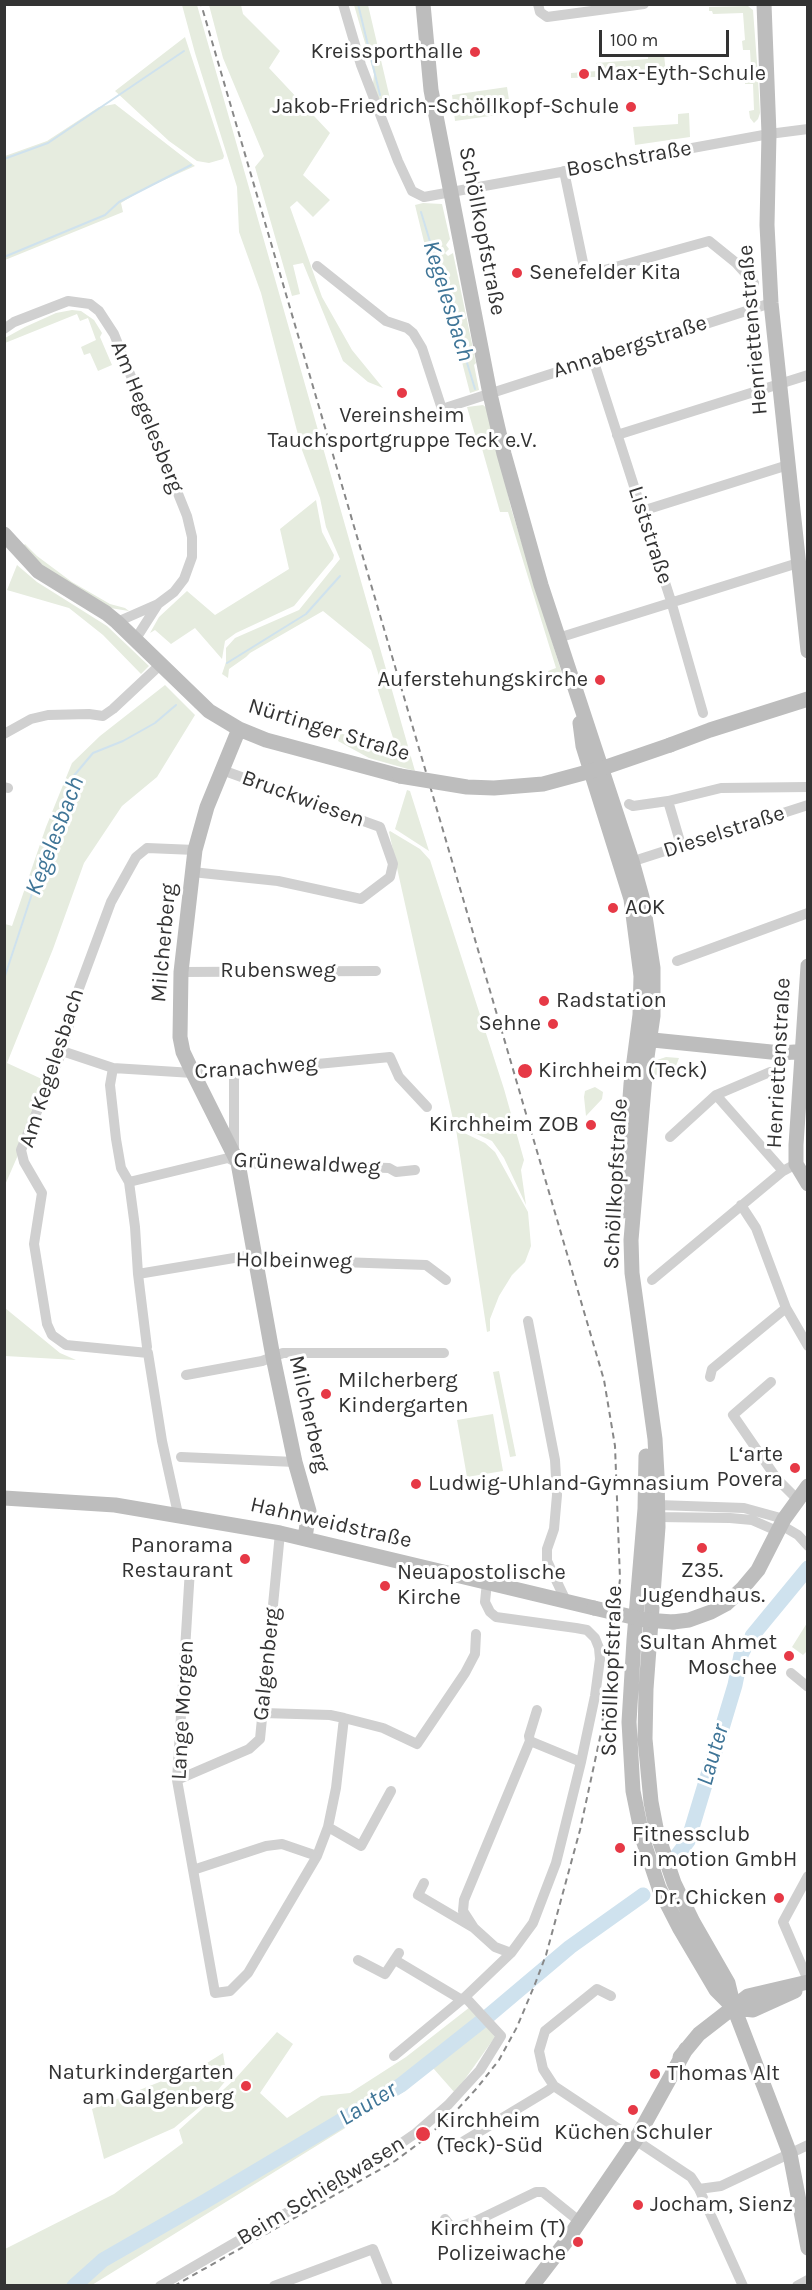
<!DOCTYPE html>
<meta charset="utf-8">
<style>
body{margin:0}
#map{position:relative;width:812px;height:2290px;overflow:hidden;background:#fff;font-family:Karla,sans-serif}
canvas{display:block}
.frame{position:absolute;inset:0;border:6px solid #333;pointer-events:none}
.scale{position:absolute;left:599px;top:30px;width:130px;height:27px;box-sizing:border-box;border:3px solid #333;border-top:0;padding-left:8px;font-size:18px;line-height:21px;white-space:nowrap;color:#333;-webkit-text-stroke:4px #fff;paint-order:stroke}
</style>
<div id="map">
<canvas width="812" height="2290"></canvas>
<div class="frame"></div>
<div class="scale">100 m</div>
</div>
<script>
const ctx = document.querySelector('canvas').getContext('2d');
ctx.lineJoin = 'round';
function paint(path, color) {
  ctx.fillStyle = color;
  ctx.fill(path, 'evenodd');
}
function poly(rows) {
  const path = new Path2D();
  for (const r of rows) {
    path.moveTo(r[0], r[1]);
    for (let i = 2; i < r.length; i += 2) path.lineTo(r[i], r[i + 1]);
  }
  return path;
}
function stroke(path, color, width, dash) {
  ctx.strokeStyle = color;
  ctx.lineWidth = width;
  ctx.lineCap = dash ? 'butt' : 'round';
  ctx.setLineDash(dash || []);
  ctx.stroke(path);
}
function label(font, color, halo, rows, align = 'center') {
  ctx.font = font + ' Karla,sans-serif';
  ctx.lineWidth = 6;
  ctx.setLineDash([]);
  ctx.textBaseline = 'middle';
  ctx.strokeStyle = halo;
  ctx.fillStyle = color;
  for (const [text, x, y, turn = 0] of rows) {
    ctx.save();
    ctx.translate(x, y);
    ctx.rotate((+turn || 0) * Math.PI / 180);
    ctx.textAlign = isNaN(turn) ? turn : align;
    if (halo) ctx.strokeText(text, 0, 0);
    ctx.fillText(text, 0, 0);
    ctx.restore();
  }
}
paint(poly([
 [182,5,197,5,415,771,369,758,338,741,341,733,369,746,394,741,377,687,380,679,371,650,323,611,250,653,246,657,229,669,228,678,222,674,226,662,226,648,235,638,299,610,340,559,326,527,320,498,302,450,261,293,239,232,237,187,195,53],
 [209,5,241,5,243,14,280,51,269,68,330,133,303,175,330,200,313,217,297,201,290,207,322,297,352,350,383,388,368,382,343,361,303,263,293,265,300,294,292,296,255,167,264,156,223,58],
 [354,5,368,5,392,107,383,110,373,84,374,74],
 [748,6,753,10,758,76,744,77,744,68,751,67,750,50,743,50,742,41,745,40,743,13,713,14,712,11,709,11,709,7],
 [185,37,224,156,223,159,209,163,197,161,169,141,115,91],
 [648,54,664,54,666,74,571,78,571,73,597,71,596,63,648,59],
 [758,79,760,113,758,119,754,123,750,118,749,111,754,110,753,84,745,84,745,80],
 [507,87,511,113,455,121,452,95],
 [115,104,195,166,142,190,121,203,123,212,5,260,5,156,47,141,99,107],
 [689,113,690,137,635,145,633,127,678,124,678,114],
 [423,203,442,204,450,239,446,245,449,249,445,253,448,256,453,253,476,363,474,365,479,390,470,393,449,312,442,305,427,254,415,205],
 [72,310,81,311,94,320,102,333,100,337,112,365,98,371,90,353,84,355,81,347,96,340,88,318,80,321,77,314,5,343,5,338,25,327,56,313],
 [483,405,488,409,511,508,563,677,552,682,548,671,556,668,508,512,500,512,481,445,478,445,467,407],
 [316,500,322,532,334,555,333,559,294,606,236,633,225,641,222,659,195,628,171,644,155,630,150,633,159,617,187,591,215,615,289,569,280,529],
 [25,544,37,556,72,582,110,604,125,608,129,611,110,608,47,569,22,547],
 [17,565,37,582,107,626,149,666,141,674,103,635,69,608,7,590],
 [165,685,195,715,157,777,122,806,84,863,53,949,7,1063,44,1080,18,1155,5,1185,5,924,12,926,46,827,72,763,100,736],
 [407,790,410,791,429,851,395,829],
 [390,831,420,849,430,860,504,1089,524,1160,521,1170,526,1205,504,1158,492,1141,454,1124,389,832],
 [666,1057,679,1058,676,1066,670,1070,665,1070,653,1077,657,1060],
 [595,1087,603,1092,602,1099,586,1116,584,1097,585,1091],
 [456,1129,485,1143,495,1152,528,1212,531,1246,525,1262,512,1275,499,1296,490,1319,490,1331,487,1332],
 [5,1308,60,1353,76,1360,5,1356],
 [499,1371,516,1456,510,1457,493,1372],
 [493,1414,503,1471,467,1477,457,1420],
 [807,1623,807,1651,803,1655,792,1647],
 [470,2007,495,2037,455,2093,433,2068,405,2091,92,2285,5,2286,5,2249,114,2194,183,2143,179,2130,235,2079,277,2032,293,2044,260,2093,287,2118,321,2096,350,2093,406,2057],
 [223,2053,227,2079,214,2095,174,2128,104,2159,92,2109,207,2063]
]), '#e6ecdf');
stroke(poly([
 [358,4,380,95],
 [4,159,48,143,184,51],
 [421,212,475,389],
 [4,257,105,215,119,202,191,165],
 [227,663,306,614,340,576],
 [4,979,46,851,70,804,72,778,93,753,123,741,155,723,176,705]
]), '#cfe2ee', 2);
stroke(poly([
 [752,1636,808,1568],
 [676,1857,688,1841,735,1685,741,1655,744,1649],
 [74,2286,103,2260,204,2202,401,2085,487,2017,570,1947,643,1895]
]), '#cfe2ee', 15);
stroke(poly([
 [343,4,361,65,398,161,412,191,424,197,769,134,808,129],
 [538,4,540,12,547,17,644,4],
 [564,171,585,272,590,274,709,241,735,262,754,283],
 [317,266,386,321,407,328,413,333,422,348,442,409,771,303],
 [4,329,14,322,68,301,90,304,99,311,114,334,187,516,192,537,192,557,184,579,174,592,158,604,117,622],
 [593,359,671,601,703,713],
 [617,435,808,375],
 [642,511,788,465],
 [558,638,798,563],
 [135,640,158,604],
 [4,734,31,719,48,715,89,714,103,716,113,709,160,665],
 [4,787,8,788],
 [668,801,681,845],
 [629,804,633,806,668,801,721,788,808,787],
 [640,859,808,805],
 [192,872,278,881,361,899,390,877,393,864,380,827,222,770],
 [677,961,808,913],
 [181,972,376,971],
 [62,1051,113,1068,193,1073,234,1072,390,1057,399,1077,427,1107],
 [113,1068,110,1085,116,1139,121,1168,129,1182,135,1227,138,1274,147,1347],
 [234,1072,234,1152],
 [716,1095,783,1171],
 [670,1137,716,1095,770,1072],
 [129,1182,228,1158,238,1163,389,1168,396,1172,415,1170],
 [741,1205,756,1228,786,1308,808,1346],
 [138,1274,246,1256,255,1259,426,1265,446,1280],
 [652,1280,783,1171,796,1164],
 [528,1321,555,1460,557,1495,554,1529,547,1549,547,1561,566,1601],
 [186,1375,262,1361,283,1353,444,1353],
 [710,1377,712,1369,786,1308],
 [771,1382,733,1415,777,1479,797,1499],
 [181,1457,295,1462],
 [651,1507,658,1505,744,1508,784,1519],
 [178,1514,162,1441,148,1353,66,1345,52,1335,47,1324,34,1244,42,1193,24,1162,21,1150,62,1051,78,991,111,902,136,857,147,848,195,850],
 [652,1514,658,1517,730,1518,752,1520,777,1531],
 [781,1525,798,1535,808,1546],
 [190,1569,177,1780,215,1993,230,1991,248,1973,317,1856,328,1827,336,1788,344,1718],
 [791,1673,808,1687],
 [263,1713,330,1715,344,1718,383,1728,417,1744,465,1673,475,1654,476,1634],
 [530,1741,529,1736,537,1710],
 [177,1780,249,1749,260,1739,280,1533],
 [328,1827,361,1846,391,1791],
 [193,1870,266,1846,282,1844,317,1856],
 [808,1876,783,1922,808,1980],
 [424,1883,418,1895,474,1928,495,1947,511,1953],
 [474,1928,463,1911,464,1900,530,1741,581,1762],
 [358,1960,385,1974,399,1953],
 [395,1960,462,2000],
 [611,1996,597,1989,545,2031,539,2051,543,2069,554,2086,691,2177,699,2189,743,2286],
 [394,2056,465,1997,511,1953,533,1923,556,1863,581,1762,595,1696,600,1659,599,1648,595,1638,587,1630,576,1628,496,1617,490,1612,485,1602,487,1582],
 [464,2141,547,2091,554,2086],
 [699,2189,721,2186,808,2145],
 [445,2219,453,2229,476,2221,536,2192,543,2192,579,2221],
 [160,2286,374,2162,416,2133,448,2105,480,2070,501,2036,465,1997],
 [274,2286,373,2249,388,2286],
 [797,2286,808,2280]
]), '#d0d0d0', 10);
stroke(poly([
 [423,4,431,90,490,394,504,454,541,585,632,861,642,897,653,968,653,1016,646,1064,631,1240,632,1273,655,1439,657,1475,658,1527,646,1689,645,1739,651,1802,657,1833,674,1883,693,1922,728,1983,734,2008,790,2154,808,2248],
 [764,4,769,134,767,225,771,303,808,651],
 [4,534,38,571,106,613,117,622,209,711,239,729,266,740,400,776],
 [580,723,583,746,631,899,641,976,640,1015,631,1084,622,1211],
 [239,729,207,807,195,850,181,972,180,1037,183,1052,193,1073,238,1163,273,1357,295,1462,309,1511,305,1538],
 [670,745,710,730,808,699],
 [808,966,796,1145,796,1164,808,1184],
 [643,1039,781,1053,808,1051],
 [646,1456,645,1509,634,1640,629,1722,633,1791,643,1840,659,1888,680,1929,716,1990,734,2008],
 [4,1498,115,1505,280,1533,594,1608],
 [673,1622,689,1620,711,1612,726,1604,742,1589,758,1570,784,1519,808,1486],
 [734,2008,753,2010,795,1991],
 [680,2057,699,2034,748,1996,808,1982],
 [532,2286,565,2243,635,2141,686,2049]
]), '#bdbdbd', 15);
stroke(poly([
 [174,2286,395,2161,422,2141,455,2112,477,2088,499,2060,517,2027,535,1984,546,1955,580,1830,601,1733,620,1579,615,1446,604,1380,201,4]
]), '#888', 2, [6, 4.5]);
stroke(poly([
 [400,776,467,787,494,788,543,784,606,767,670,745],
 [594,1608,645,1620,673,1622]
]), '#bdbdbd', 15);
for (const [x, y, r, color] of [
 [475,52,6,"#e63946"],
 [584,74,6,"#e63946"],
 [631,107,6,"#e63946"],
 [517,273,6,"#e63946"],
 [402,393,6,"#e63946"],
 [600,680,6,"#e63946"],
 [613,908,6,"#e63946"],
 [544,1001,6,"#e63946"],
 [553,1024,6,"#e63946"],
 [525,1071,8,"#e63946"],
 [591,1125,6,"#e63946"],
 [326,1394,6,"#e63946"],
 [795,1468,6,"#e63946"],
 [416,1484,6,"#e63946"],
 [702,1548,6,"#e63946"],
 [245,1559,6,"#e63946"],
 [385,1586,6,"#e63946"],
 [789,1656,6,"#e63946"],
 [620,1848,6,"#e63946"],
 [779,1898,6,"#e63946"],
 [655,2074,6,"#e63946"],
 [246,2086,6,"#e63946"],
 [633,2110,6,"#e63946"],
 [423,2134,8,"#e63946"],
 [638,2205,6,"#e63946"],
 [578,2242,6,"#e63946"]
]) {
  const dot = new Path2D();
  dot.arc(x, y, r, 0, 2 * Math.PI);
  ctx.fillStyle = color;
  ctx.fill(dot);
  stroke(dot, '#fff', 2);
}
label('22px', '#333', '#fff', [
 ["Kreissporthalle",463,52,"right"],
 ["Max-Eyth-Schule",596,74],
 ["Jakob-Friedrich-Schöllkopf-Schule",619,107,"right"],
 ["Senefelder Kita",529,273],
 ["Vereinsheim",402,416,"center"],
 ["Tauchsportgruppe Teck e.V.",402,441,"center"],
 ["Auferstehungskirche",588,680,"right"],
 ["AOK",625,908],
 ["Radstation",556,1001],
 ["Sehne",541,1024,"right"],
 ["Kirchheim (Teck)",538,1071],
 ["Kirchheim ZOB",579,1125,"right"],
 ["Milcherberg",338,1381],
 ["Kindergarten",338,1406],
 ["L‘arte",783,1455,"right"],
 ["Povera",783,1480,"right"],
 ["Ludwig-Uhland-Gymnasium",428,1484],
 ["Panorama",233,1546,"right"],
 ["Restaurant",233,1571,"right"],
 ["Z35.",702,1571,"center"],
 ["Jugendhaus.",702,1596,"center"],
 ["Neuapostolische",397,1573],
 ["Kirche",397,1598],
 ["Sultan Ahmet",777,1643,"right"],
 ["Moschee",777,1668,"right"],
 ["Fitnessclub",632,1835],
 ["in motion GmbH",632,1860],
 ["Dr. Chicken",767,1898,"right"],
 ["Naturkindergarten",234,2073,"right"],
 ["am Galgenberg",234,2098,"right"],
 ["Thomas Alt",667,2074],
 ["Kirchheim",436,2121],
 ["(Teck)-Süd",436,2146],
 ["Küchen Schuler",633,2133,"center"],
 ["Jocham, Sienz",650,2205],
 ["Kirchheim (T)",566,2229,"right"],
 ["Polizeiwache",566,2254,"right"]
], 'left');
label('22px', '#333', '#fff', [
 ["Boschstraße",629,159,-10],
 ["Schöllkopfstraße",482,231,79],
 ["Henriettenstraße",753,330,-95],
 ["Annabergstraße",630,347,-18],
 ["Am Hegelesberg",147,417,68],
 ["Liststraße",650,535,72],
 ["Nürtinger Straße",329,730,17],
 ["Bruckwiesen",303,799,20],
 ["Dieselstraße",724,832,-18],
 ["Milcherberg",164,943,-85],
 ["Rubensweg",278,971],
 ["Henriettenstraße",779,1063,-87],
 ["Am Kegelesbach",52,1068,-72],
 ["Cranachweg",256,1068,-4],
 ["Grünewaldweg",307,1164,3],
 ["Schöllkopfstraße",616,1184,-87],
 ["Holbeinweg",294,1261,1],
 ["Milcherberg",309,1414,77],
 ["Hahnweidstraße",331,1523,13],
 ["Galgenberg",267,1664,-84],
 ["Schöllkopfstraße",612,1671,-88],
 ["Lange Morgen",183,1710,-87],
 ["Beim Schießwasen",321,2191,-31]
]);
label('italic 24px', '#3f7597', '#fff', [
 ["Kegelesbach",448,301,73],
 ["Kegelesbach",55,836,-69],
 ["Lauter",713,1755,-74],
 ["Lauter",368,2104,-31]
]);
</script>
